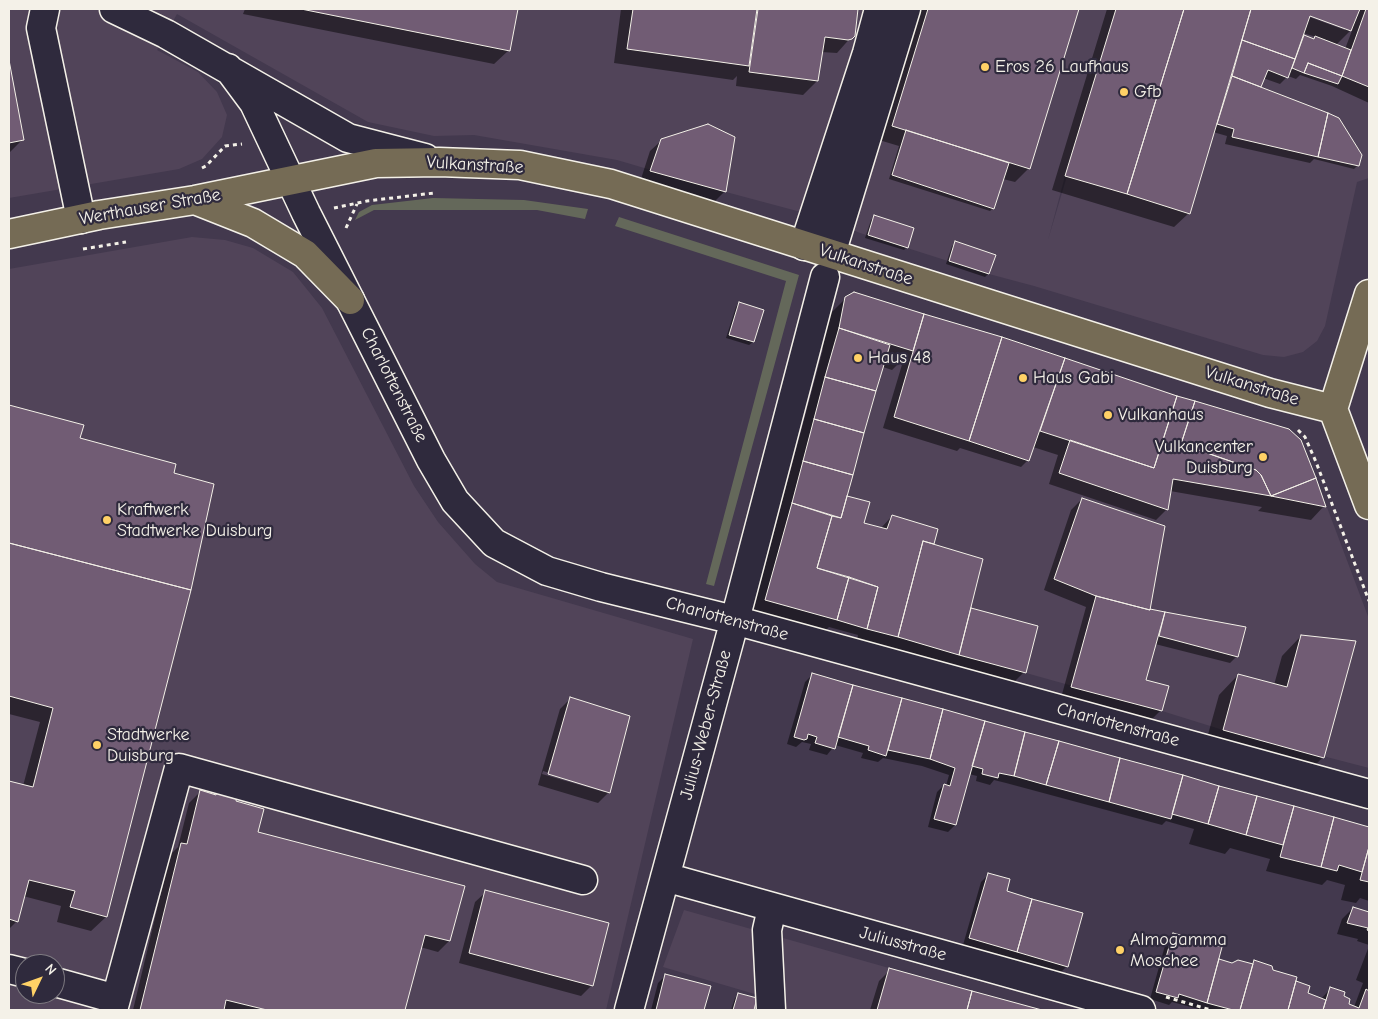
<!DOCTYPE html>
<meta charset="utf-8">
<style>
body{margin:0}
#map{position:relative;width:1378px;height:1019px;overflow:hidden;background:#43394e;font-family:"Comic Neue",sans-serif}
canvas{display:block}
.frame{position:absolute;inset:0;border:10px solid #f4f1e8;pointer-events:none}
.north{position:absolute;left:15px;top:954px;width:50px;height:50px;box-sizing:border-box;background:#2f2a3d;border:1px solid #7e7a81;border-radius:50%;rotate:48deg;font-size:14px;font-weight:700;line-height:20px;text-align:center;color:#f4f1e8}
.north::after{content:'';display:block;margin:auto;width:18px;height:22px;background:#ffd166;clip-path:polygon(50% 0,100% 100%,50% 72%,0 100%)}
</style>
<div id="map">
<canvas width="1378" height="1019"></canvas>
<div class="frame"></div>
<div class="north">N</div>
</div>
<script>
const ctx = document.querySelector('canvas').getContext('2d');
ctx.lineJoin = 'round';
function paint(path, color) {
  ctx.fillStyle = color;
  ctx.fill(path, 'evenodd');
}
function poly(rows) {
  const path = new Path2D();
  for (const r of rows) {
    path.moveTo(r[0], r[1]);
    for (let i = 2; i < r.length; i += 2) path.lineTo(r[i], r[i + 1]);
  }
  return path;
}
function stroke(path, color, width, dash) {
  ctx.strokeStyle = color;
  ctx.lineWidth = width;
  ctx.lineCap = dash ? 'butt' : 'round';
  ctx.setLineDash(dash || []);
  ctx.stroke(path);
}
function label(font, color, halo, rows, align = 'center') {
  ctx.font = font + ' "Comic Neue",sans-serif';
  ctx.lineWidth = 4.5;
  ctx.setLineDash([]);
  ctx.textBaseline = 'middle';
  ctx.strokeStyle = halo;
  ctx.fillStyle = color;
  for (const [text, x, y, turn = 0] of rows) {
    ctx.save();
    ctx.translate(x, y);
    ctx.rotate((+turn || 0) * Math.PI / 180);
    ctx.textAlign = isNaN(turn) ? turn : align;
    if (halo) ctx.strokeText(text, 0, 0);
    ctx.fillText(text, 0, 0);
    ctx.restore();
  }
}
paint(poly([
 [9,9,1369,9,1369,178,1357,182,1325,326,1317,341,1303,352,1284,357,1263,355,1034,286,989,274,860,233,827,219,726,192,617,160,474,135,434,136,368,122,177,14,157,50,198,72,217,92,227,115,222,137,202,159,179,169,9,198],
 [1114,17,1048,240,1065,176],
 [192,237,225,240,253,248,293,272,322,308,414,486,438,522,475,564,497,582,693,639,606,1010,9,1010,9,269],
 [25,964,55,964,55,994,25,994],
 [854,292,1002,337,1195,401,1316,478,1369,619,1369,768,1223,730,1162,711,765,600,839,328,845,297],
 [684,910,889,968,877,1010,759,1010,758,995,663,967]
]), '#514459');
paint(poly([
 [433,198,524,200,588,209,585,219,537,210,374,210,355,220,359,212,372,205],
 [619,217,799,275,714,586,706,584,786,281,615,226]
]), '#64685a');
paint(poly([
 [245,9,517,9,509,50,494,64,243,14],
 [621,9,857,9,853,35,837,53,821,52,817,81,803,95,736,86,737,76,733,80,614,63],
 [919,9,1077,9,1029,168,1015,182,1003,179,993,208,990,211,889,179,899,146,879,140],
 [1107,9,1369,9,1369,103,1332,86,1300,75,1296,79,1288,76,1280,84,1263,78,1259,87,1358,165,1354,169,1314,159,1310,163,1225,144,1227,136,1213,132,1189,213,1174,227,1052,190],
 [1305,13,1345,27,1345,30,1304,15],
 [1353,28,1345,49,1335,46],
 [1303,33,1316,37,1313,40,1304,36,1300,40],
 [9,66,22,140,9,153],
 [662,140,725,191,714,202,640,182,650,151],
 [874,217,907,247,904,250,865,238,871,220],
 [956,243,994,255,988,274,985,277,946,264,952,246],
 [846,298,924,315,1001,338,1177,397,1324,506,1311,520,1258,511,1262,507,1170,491,1167,509,1156,520,1049,484,1058,455,1033,447,1028,460,1021,467,960,448,957,451,883,428,904,358,892,370,883,367,846,497,862,524,881,528,892,516,936,529,932,545,970,609,1036,627,1024,672,1010,686,885,651,886,647,857,640,858,635,829,627,822,634,752,614,823,349,820,348,826,318],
 [739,303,762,310,753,342,749,345,726,338,736,307],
 [9,406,82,426,79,439,106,917,91,931,57,922,61,906,23,896,17,921,9,929,9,782,23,786,40,722,9,714],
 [1082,499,1149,610,1244,628,1237,656,1230,663,1155,644,1145,681,1161,710,1150,721,1061,698,1086,607,1044,590,1071,510],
 [1301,636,1323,757,1304,777,1204,749,1219,695,1238,675,1274,685,1282,656],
 [812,675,1369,828,1369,901,1360,898,1356,903,1341,900,1345,885,1327,880,1322,885,1266,871,1270,859,1230,848,1225,854,1189,844,1194,829,1166,821,1162,825,1006,783,994,780,990,785,976,781,977,776,969,774,955,825,948,832,928,827,937,792,944,785,946,786,949,775,922,766,883,758,878,762,861,758,863,753,835,745,827,755,809,750,811,744,802,742,796,747,787,744,805,682],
 [571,698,609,792,598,803,538,785,560,709],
 [543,771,604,789,604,792,542,774],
 [200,792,214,796,218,792,235,802,257,833,449,941,438,952,420,947,404,1010,133,1010,170,855,178,847,189,803],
 [988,875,1005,892,1067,966,1060,973,963,945,981,882],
 [486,892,592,985,581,996,459,963,475,902],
 [1353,908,1369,913,1369,945,1357,941,1358,939,1337,934,1342,919],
 [1173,935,1217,960,1232,964,1251,965,1254,962,1294,982,1308,986,1307,994,1321,999,1331,988,1342,997,1347,1005,1354,1007,1363,983,1356,980,1369,946,1369,1010,1202,1010,1172,1002,1169,1005,1150,999,1166,942],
 [890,970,1039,1010,870,1010,879,981],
 [665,976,709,987,703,1010,651,1010,658,983],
 [738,995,755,999,753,1010,731,1010,735,998]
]), '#0007');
const building = poly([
 [301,9,518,9,510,51,301,9],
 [633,9,757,9,749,66,627,49,633,9],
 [758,9,858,9,855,36,852,39,848,40,825,37,818,81,749,72,758,9],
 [928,9,1079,9,1030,169,892,126,928,9],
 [1116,9,1184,9,1127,194,1065,176,1116,9],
 [1184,9,1251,9,1190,214,1127,194,1184,9],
 [1251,9,1360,9,1351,31,1310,16,1295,59,1242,40,1251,9],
 [1366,9,1369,9,1369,87,1342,76,1366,9],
 [1304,35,1314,39,1315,36,1351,50,1342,76,1308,63,1304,73,1292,68,1304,35],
 [1242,40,1295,59,1288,78,1268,70,1261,87,1232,76,1242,40],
 [9,60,24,140,9,143,9,60],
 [1308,63,1342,76,1338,84,1304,73,1308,63],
 [1232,76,1328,113,1318,157,1232,137,1234,129,1217,124,1232,76],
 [1328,113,1339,118,1362,155,1359,166,1318,157,1328,113],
 [708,124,735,137,726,192,650,171,661,139,708,124],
 [906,130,1009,163,994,209,892,175,906,130],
 [874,215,914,228,908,248,868,235,874,215],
 [955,241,996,255,989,274,949,261,955,241],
 [854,292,924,314,913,351,839,328,845,297,854,292],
 [739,302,764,310,754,342,729,335,739,302],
 [924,314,1002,337,969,441,894,417,924,314],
 [839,328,890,345,876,391,825,377,839,328],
 [1002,337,1065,358,1029,461,969,441,1002,337],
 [1065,358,1177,396,1154,468,1040,431,1065,358],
 [825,377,876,391,864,433,814,419,825,377],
 [1177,396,1195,401,1181,444,1256,470,1261,475,1271,496,1173,479,1168,510,1059,473,1070,440,1154,468,1177,396],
 [1195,401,1289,429,1301,440,1316,478,1271,496,1261,475,1256,470,1181,444,1195,401],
 [9,405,84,425,80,438,176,464,174,473,214,484,191,590,9,543,9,405],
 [814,419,864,433,853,475,803,461,814,419],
 [803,461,853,475,841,518,792,503,803,461],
 [1316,478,1326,507,1271,496,1316,478],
 [847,496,870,502,864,523,887,529,892,515,938,529,934,544,923,541,898,637,867,629,878,587,817,568,832,516,841,518,847,496],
 [1082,498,1165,526,1150,610,1096,596,1054,579,1082,498],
 [792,503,832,516,817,568,849,577,837,620,765,600,792,503],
 [923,541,983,559,959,655,898,637,923,541],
 [9,543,191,590,107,917,70,907,75,891,29,880,18,922,9,919,9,781,33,787,53,708,9,696,9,543],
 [849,577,878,587,867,629,837,620,849,577],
 [1096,596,1150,610,1150,609,1165,612,1146,680,1169,686,1162,711,1071,687,1096,596],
 [971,608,1038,626,1026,673,959,655,971,608],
 [1165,612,1246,627,1238,657,1159,636,1165,612],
 [1301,635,1356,641,1324,758,1223,730,1238,674,1287,687,1301,635],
 [812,673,853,685,835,749,815,743,817,737,808,734,807,739,804,740,794,737,812,673],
 [853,685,902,698,886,756,868,750,869,746,838,737,853,685],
 [570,697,630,716,610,793,548,774,570,697],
 [902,698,943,709,930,759,888,750,902,698],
 [943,709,985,721,956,825,934,819,944,784,950,786,955,768,930,759,943,709],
 [985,721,1025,732,1014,776,999,773,998,778,982,774,983,769,972,766,985,721],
 [1025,732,1059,741,1046,785,1014,776,1025,732],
 [1059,741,1120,758,1109,802,1046,785,1059,741],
 [1120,758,1183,775,1171,819,1109,802,1120,758],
 [1183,775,1219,786,1208,824,1172,814,1183,775],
 [1219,786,1257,796,1246,835,1208,824,1219,786],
 [200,790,216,795,217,790,237,796,236,801,264,809,258,832,465,886,450,941,425,935,405,1010,267,1010,226,1000,224,1010,140,1010,181,843,187,844,200,790],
 [1257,796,1294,806,1283,845,1246,835,1257,796],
 [1294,806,1334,817,1321,867,1280,857,1294,806],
 [1334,817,1369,827,1369,847,1362,872,1339,865,1337,871,1321,867,1334,817],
 [1369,847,1369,882,1360,880,1369,847],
 [988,873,1010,879,1007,891,1032,899,1017,952,969,938,988,873],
 [485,890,609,923,593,986,469,953,485,890],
 [1032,899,1083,913,1068,967,1017,952,1032,899],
 [1353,907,1369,912,1369,931,1367,930,1368,928,1347,923,1353,907],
 [1173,933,1222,947,1207,1003,1179,994,1178,998,1156,992,1173,933],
 [1219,959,1232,963,1238,960,1253,964,1240,1010,1233,1010,1207,1003,1219,959],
 [1254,960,1272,966,1273,970,1297,977,1288,1010,1240,1010,1254,960],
 [889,968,972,991,967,1010,877,1010,889,968],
 [665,974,711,986,704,1010,656,1010,665,974],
 [1296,981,1310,986,1308,993,1326,1000,1323,1010,1288,1010,1296,981],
 [1330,987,1345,992,1344,996,1350,999,1349,1004,1359,1008,1366,989,1369,991,1369,1010,1323,1010,1330,987],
 [972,991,1042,1010,967,1010,972,991],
 [738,993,757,998,754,1010,733,1010,738,993]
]);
paint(building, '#715c74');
stroke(building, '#f4f1e8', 1);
const minor = poly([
 [45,9,41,28,81,219],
 [114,9,166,34,348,138,425,158],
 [228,68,254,103,306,213,431,460,455,501,494,543,547,571,601,587,734,620,1369,794],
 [804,246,867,53,879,9],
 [831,254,906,9],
 [665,877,1141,1010],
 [9,969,25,973],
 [55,982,116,999],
 [113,1010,179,768,583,880],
 [629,1010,740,601,825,277],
 [771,1010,767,930,772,908]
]);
const major = poly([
 [195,200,253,223,305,254,350,300],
 [9,234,99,215,195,200,376,163,439,162,520,165,611,184,1270,393,1333,409],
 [1333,409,1369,294],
 [1333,409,1369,505]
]);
stroke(minor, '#f4f1e8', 31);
stroke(major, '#f4f1e8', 31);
stroke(poly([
 [202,168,206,166,225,146,242,144],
 [334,208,367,201,434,193],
 [346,228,357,204],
 [83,249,126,242],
 [1298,430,1305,437,1316,462,1369,601],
 [1166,997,1211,1010]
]), '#f4f1e8', 3, [4, 4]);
stroke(minor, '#2f2a3d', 28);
stroke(major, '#756b55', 28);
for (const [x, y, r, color] of [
 [985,67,5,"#ffd166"],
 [1124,92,5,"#ffd166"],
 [858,358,5,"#ffd166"],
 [1023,378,5,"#ffd166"],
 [1108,415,5,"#ffd166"],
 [1263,457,5,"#ffd166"],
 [107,520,5,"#ffd166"],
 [97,745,5,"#ffd166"],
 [1120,950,5,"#ffd166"]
]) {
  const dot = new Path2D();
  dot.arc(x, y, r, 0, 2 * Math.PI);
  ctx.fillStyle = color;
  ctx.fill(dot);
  stroke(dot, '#2f2a3d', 2);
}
label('18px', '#f4f1e8', '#2f2a3d', [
 ["Eros 26 Laufhaus",995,67],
 ["Gfb",1134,92],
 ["Haus 48",868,358],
 ["Haus Gabi",1033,378],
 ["Vulkanhaus",1118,415],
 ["Vulkancenter",1253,447,"right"],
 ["Duisburg",1253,468,"right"],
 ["Kraftwerk",117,510],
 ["Stadtwerke Duisburg",117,531],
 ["Stadtwerke",107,735],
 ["Duisburg",107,756],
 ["Almogamma",1130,940],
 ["Moschee",1130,961]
], 'left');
label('18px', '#f4f1e8', '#2f2a3d', [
 ["Vulkanstraße",475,165,3],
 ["Werthauser Straße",150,207,-10],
 ["Vulkanstraße",866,265,18],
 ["Charlottenstraße",394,385,63],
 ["Vulkanstraße",1252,386,17],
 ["Charlottenstraße",727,619,15],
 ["Julius-Weber-Straße",706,725,-75],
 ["Charlottenstraße",1118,725,15],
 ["Juliusstraße",903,944,15]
]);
</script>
